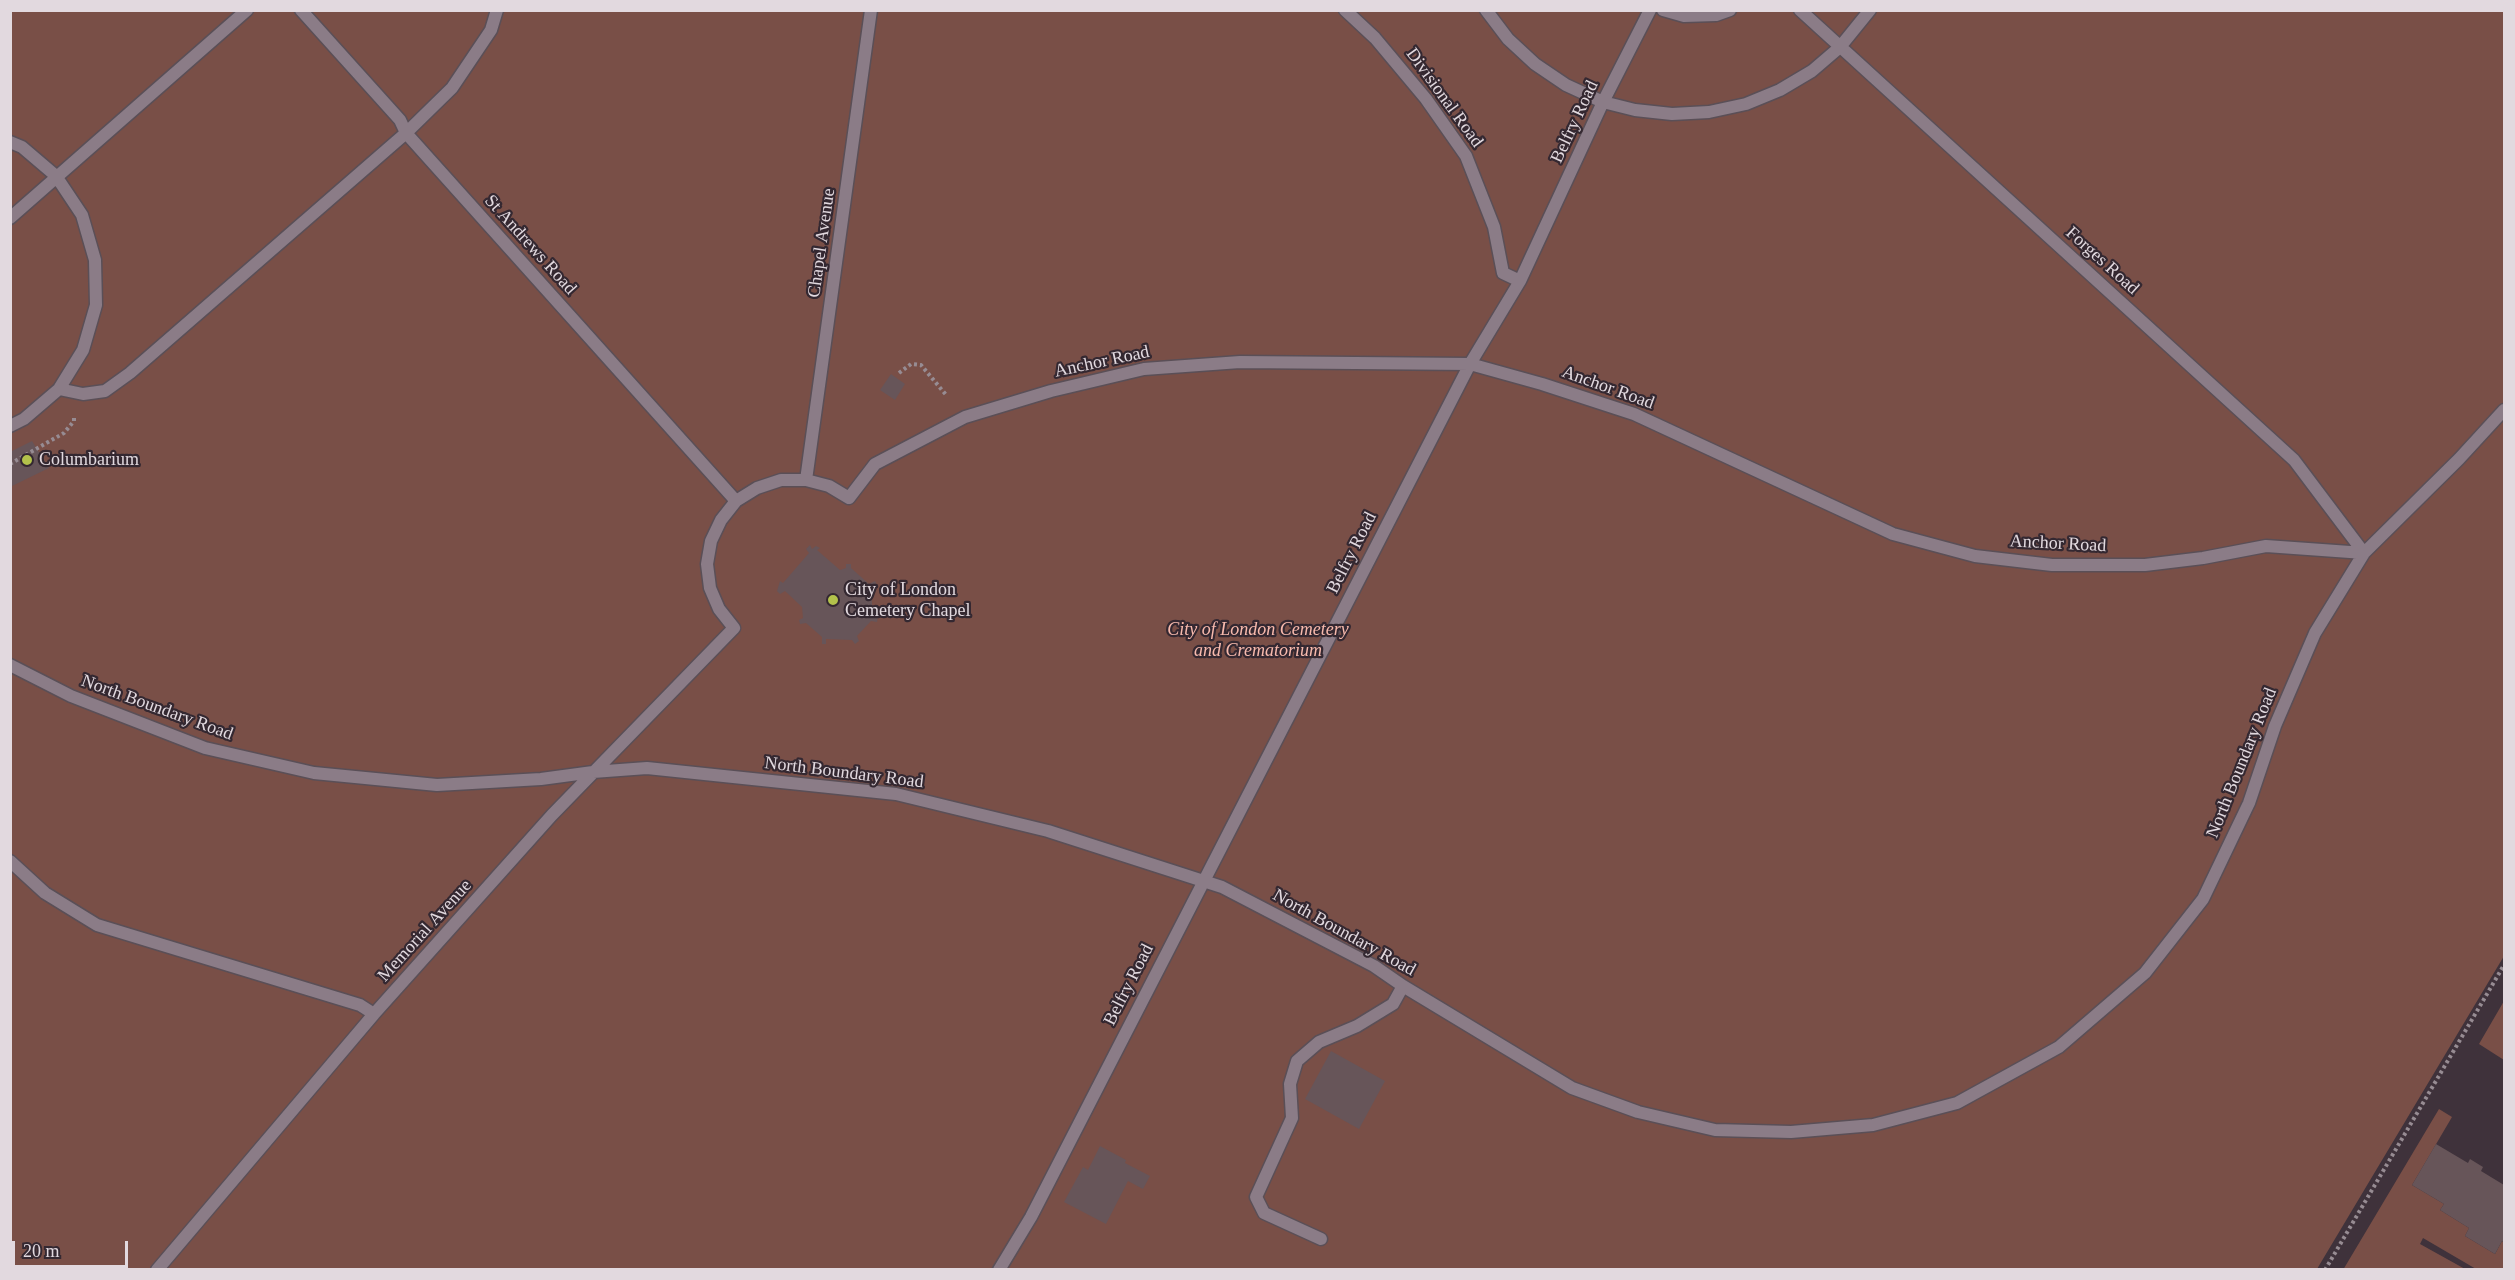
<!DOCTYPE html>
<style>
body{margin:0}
#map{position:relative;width:2515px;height:1280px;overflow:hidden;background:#3f323b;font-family:"Times New Roman",serif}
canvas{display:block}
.frame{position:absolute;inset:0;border:12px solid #e2d9df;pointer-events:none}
.scale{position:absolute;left:12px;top:1241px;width:116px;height:27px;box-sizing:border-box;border:3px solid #e2d9df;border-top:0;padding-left:8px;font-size:18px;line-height:21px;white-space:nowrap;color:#e2d9df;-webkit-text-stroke:4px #342831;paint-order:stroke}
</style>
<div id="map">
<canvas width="2515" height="1280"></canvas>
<div class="frame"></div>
<div class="scale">20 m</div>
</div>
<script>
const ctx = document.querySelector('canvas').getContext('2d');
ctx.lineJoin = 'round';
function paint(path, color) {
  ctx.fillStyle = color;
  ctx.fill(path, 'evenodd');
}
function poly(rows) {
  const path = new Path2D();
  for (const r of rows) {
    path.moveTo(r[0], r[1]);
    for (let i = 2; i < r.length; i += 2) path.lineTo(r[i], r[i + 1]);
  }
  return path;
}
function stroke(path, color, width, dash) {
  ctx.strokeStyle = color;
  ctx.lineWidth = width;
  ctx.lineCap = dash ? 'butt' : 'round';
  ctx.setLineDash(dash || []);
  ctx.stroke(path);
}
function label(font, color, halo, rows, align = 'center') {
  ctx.font = font + ' "Times New Roman",serif';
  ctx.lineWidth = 4.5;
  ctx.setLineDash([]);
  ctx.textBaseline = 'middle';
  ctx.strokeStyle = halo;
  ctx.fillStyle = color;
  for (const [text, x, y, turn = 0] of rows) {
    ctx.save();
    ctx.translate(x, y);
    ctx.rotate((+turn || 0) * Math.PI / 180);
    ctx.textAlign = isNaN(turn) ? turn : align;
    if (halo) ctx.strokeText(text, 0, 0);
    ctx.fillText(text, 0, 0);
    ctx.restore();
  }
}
paint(poly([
 [10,11,2504,11,2504,956,2317,1269,11,1269],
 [2504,1001,2504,1060,2479,1044],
 [2439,1109,2452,1117,2412,1185,2444,1204,2440,1210,2469,1228,2465,1236,2495,1254,2502,1241,2504,1243,2504,1269,2476,1269,2423,1238,2420,1244,2465,1269,2343,1270]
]), '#794f47');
paint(poly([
 [891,374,905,384,895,400,880,390],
 [32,441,49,468,10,487,10,452],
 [810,545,812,549,816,546,820,548,817,550,840,570,846,568,846,564,851,564,851,568,869,584,875,581,878,587,871,589,873,615,878,617,877,622,871,621,857,636,859,641,855,644,852,640,826,639,826,644,822,644,822,637,806,623,800,624,799,620,803,618,802,607,785,591,780,594,777,591,780,581,783,583,809,553,806,549],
 [1331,1051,1385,1081,1359,1129,1305,1099],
 [2436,1144,2468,1163,2470,1159,2483,1167,2481,1171,2504,1185,2504,1243,2502,1241,2495,1254,2465,1236,2469,1228,2440,1210,2444,1204,2412,1185],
 [1100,1146,1126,1160,1125,1163,1150,1176,1143,1189,1128,1181,1106,1224,1064,1202,1083,1167,1088,1170]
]), '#675559');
const lane = poly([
 [301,10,400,120,406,133,736,501],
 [1345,10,1375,38,1426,99,1466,156,1494,227,1503,273,1520,281],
 [1486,10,1508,39,1535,64,1566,85,1603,102,1635,110,1672,114,1709,112,1746,104,1780,90,1812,71,1840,47,1870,10],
 [1663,10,1684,16,1716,15,1730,10],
 [1800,10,2294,460,2364,553],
 [10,142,22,147,56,176,82,215,95,260,96,305,83,350,59,389,24,419,10,426],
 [10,218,247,10],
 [59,389,83,394,105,391,130,373,406,133,452,88,491,30,497,10],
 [806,480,871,10],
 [10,665,71,696,205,748,314,773,437,785,541,779,593,772,647,768,896,794,1048,831,1222,887,1374,966,1403,986,1572,1088,1638,1112,1715,1130,1791,1132,1873,1125,1957,1103,2059,1047,2145,973,2203,899,2249,803,2275,726,2315,633,2364,553,2459,459,2504,410],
 [10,861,45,893,97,925,360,1005,374,1014],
 [1321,1239,1264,1213,1256,1197,1292,1118,1290,1084,1297,1061,1319,1042,1357,1026,1393,1004,1403,986],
 [157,1270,374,1014,552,815,734,628,719,609,710,588,707,564,711,541,721,520,736,501,757,488,781,480,806,480,829,486,849,498,875,464,965,417,1051,391,1144,369,1240,362,1470,364,1542,384,1634,414,1893,534,1975,556,2052,565,2145,565,2203,558,2266,546,2364,553],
 [999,1270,1031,1217,1470,364,1520,281,1603,102,1650,10]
]);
stroke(lane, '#5a4f57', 15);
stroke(poly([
 [899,373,911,364,921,365,947,396],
 [10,464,64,433,74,421,74,418],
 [2325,1270,2504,965]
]), '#978c93', 4, [3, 3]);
stroke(lane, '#8b7c87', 12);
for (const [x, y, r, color] of [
 [27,460,6,"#b3c24b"],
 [833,600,6,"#b3c24b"]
]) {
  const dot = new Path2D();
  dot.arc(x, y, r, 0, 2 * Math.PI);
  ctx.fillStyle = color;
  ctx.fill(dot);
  stroke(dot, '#342831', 2);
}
label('18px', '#e2d9df', '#342831', [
 ["Divisional Road",1444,98,54],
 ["Belfry Road",1575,122,-65],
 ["Chapel Avenue",822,243,-82],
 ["St Andrews Road",530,245,48],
 ["Forges Road",2102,261,42],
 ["Anchor Road",1102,362,-12],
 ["Anchor Road",1608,388,20],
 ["Anchor Road",2058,544,3],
 ["Belfry Road",1352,553,-63],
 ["North Boundary Road",157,708,20],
 ["North Boundary Road",2242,763,-68],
 ["North Boundary Road",844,773,7],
 ["Memorial Avenue",425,931,-48],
 ["North Boundary Road",1344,933,29],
 ["Belfry Road",1129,985,-63]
]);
label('18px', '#e2d9df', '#342831', [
 ["Columbarium",39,460],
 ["City of London",845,590],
 ["Cemetery Chapel",845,611]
], 'left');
label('italic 18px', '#f8baad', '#342831', [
 ["City of London Cemetery",1258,630],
 ["and Crematorium",1258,651]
]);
</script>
